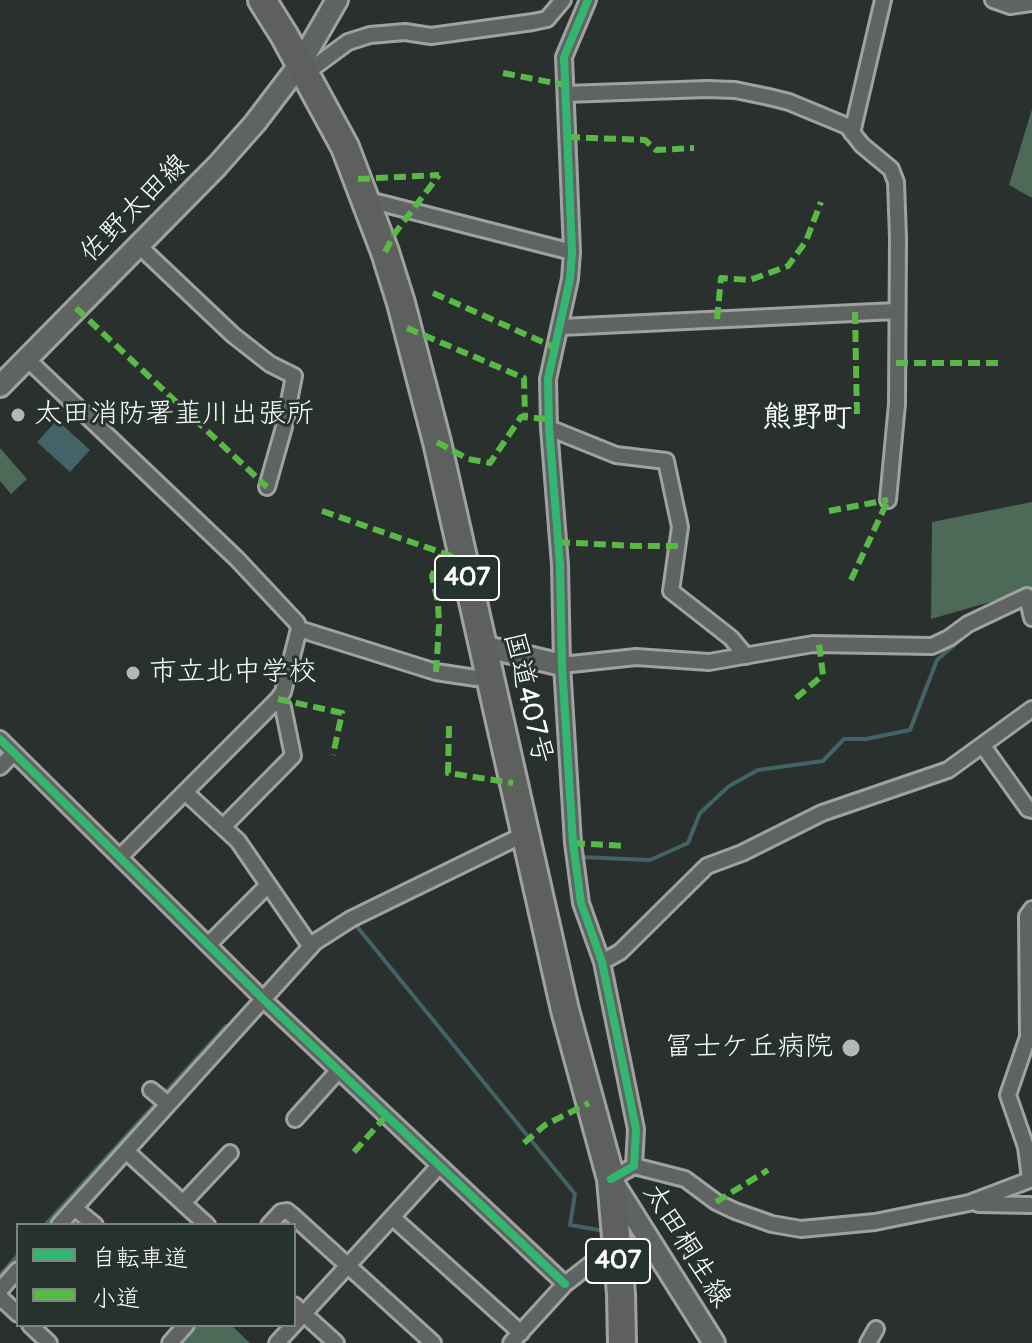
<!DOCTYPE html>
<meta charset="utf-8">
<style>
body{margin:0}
#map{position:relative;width:1032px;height:1343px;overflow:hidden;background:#29302d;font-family:Pangolin,"Klee One",sans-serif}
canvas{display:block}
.legend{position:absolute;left:16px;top:1223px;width:280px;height:104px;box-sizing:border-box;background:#26332d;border:2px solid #7d8581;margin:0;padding:10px 14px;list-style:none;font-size:24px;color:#fff}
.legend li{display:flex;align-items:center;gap:16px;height:40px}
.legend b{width:40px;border:2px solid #7d8581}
</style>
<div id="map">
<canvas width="1032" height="1343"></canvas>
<ul class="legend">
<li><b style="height:10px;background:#33b770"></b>自転車道</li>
<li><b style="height:10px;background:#58b947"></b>小道</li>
</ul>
</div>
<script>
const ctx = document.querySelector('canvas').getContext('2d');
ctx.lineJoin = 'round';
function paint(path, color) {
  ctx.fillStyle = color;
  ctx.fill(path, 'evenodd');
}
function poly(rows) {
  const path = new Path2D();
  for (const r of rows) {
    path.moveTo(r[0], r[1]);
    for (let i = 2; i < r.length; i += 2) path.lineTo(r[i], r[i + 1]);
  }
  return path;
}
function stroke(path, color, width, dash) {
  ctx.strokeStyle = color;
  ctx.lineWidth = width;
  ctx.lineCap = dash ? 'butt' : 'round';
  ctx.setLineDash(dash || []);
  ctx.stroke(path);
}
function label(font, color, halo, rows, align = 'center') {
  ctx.font = font + ' Pangolin,"Klee One",sans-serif';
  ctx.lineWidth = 6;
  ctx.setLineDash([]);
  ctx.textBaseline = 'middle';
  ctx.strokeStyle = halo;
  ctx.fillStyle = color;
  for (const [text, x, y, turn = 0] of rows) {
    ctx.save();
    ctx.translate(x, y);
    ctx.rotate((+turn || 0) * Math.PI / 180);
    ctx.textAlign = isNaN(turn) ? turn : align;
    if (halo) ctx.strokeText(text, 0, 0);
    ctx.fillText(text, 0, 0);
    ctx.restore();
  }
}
paint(poly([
 [1032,109,1032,198,1009,185],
 [0,448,27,479,11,494,0,481],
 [1032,502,1032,590,931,619,932,522],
 [195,1325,231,1325,250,1343,179,1343]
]), '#4c6a57');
paint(poly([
 [57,420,90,450,70,472,37,442]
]), '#446367');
stroke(poly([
 [579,857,650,860,688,843,700,813,729,786,758,770,823,761,844,739,866,739,910,730,937,660,970,631,1000,617],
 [354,923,575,1194,570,1225,605,1231],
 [163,1095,226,1026],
 [45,1225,157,1102],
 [0,1275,18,1255]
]), '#446367', 4);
const street = poly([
 [588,0,564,57,572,252,570,279,548,379,549,428,560,565,562,665,573,843,581,903,602,962,636,1129,634,1166,611,1179],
 [993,0,1010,6,1032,3],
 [306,73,348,42,370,35,405,32,431,36,533,22,547,19,563,0],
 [566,94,707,89,735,90,769,97,789,102,847,126,862,145,891,169,896,182,898,238,897,404,888,500],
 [852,133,883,0],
 [365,199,572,252],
 [138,245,233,335,270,364,294,376,284,427,267,487],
 [561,327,896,311],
 [27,359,237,559,297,623,299,629,283,692,278,699,120,857],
 [549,428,616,455,666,461,680,527,671,591,731,638,746,656],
 [299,629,436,672,476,678,489,675],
 [562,665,636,657,709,662,813,644,932,646,949,638,968,624,1027,596,1032,618],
 [0,739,268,1004,565,1284],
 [983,746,1028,809,1032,810],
 [0,767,14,753],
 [185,792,238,841,311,947],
 [223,827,293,756,283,707,278,699],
 [209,944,268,885],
 [602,962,620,952,707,866,742,853,822,813,948,770,1032,709],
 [151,1090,168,1104],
 [295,1119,338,1071],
 [126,1151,207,1225],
 [634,1166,685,1179,716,1202,735,1211,772,1224,801,1229,875,1222,969,1203,1032,1179],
 [1030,1179,1026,1147,1008,1095,1028,1037,1027,916,1032,909],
 [183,1203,230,1153],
 [978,1204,1032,1205],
 [74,1208,95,1225],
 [392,1217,521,1333],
 [59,1225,315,942,351,919,525,834],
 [269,1225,281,1212,287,1211,292,1215,433,1343],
 [0,1290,18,1270],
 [0,1297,18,1314],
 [294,1305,336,1343],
 [30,1325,49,1343],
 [170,1343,186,1325],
 [277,1343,438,1167],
 [511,1343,565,1284,611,1248,617,1248],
 [868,1343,876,1329]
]);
const secondary = poly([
 [0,386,217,166,255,123,300,64,337,0],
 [482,646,562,665],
 [612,1181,714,1343]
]);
const highway = poly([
 [262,0,284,35,345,147,385,252,401,303,437,442,565,1010,611,1179,621,1294,622,1343]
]);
stroke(street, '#9fa2a0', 20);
stroke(secondary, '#9fa2a0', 26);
stroke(highway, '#9fa2a0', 32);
stroke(street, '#5f6362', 14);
stroke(secondary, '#5f6362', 20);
stroke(highway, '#5e605d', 26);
stroke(poly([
 [503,73,565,85],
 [568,137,645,140,656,150,694,148],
 [358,179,439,175],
 [385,252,395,233,439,175],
 [433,293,556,348],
 [76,308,267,487],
 [855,312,857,417],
 [717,319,721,278,750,280,788,266,806,241,821,202],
 [407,328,524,378,525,417],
 [896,363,1000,363],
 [437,442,468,459,490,463,521,417,549,419],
 [322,511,463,560],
 [829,511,888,500],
 [558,542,634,546,678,546],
 [851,580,888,500],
 [436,672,439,626,438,602,432,576,442,553],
 [796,698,823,675,819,644],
 [278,699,342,713,333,755],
 [449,726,448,773,513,783],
 [573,843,627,846],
 [524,1143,545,1125,589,1103],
 [354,1152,386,1116],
 [716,1202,768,1170]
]), '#58b947', 6, [12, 6]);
stroke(poly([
 [588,0,564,57,572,252,570,279,548,379,549,428,560,565,562,665,573,843,581,903,602,962,636,1129,634,1166,611,1179],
 [0,739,268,1004,565,1284]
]), '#33b770', 8);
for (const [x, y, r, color] of [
 [18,415,8,"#b4b7b6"],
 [133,673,8,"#b4b7b6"],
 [851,1048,10,"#b4b7b6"]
]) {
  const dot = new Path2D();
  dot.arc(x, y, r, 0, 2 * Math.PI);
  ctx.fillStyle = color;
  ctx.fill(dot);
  stroke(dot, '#26332d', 3);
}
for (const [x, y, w] of [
 [467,578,64],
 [618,1261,64]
]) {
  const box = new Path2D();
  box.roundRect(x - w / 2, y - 22, w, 44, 6);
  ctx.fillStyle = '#26332d';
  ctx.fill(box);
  stroke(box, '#fff', 2);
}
label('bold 26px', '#fff', null, [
 ["407",467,578],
 ["407",618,1261]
]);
label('28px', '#fff', '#26332d', [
 ["佐野太田線",135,209,-45],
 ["国道407号",527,698,77],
 ["太田桐生線",686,1246,58]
]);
label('28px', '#fff', '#26332d', [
 ["太田消防署韮川出張所",34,415],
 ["市立北中学校",149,673],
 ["冨士ケ丘病院",833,1048,"right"]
], 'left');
label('bold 30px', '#fff', '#26332d', [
 ["熊野町",807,418]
]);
</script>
